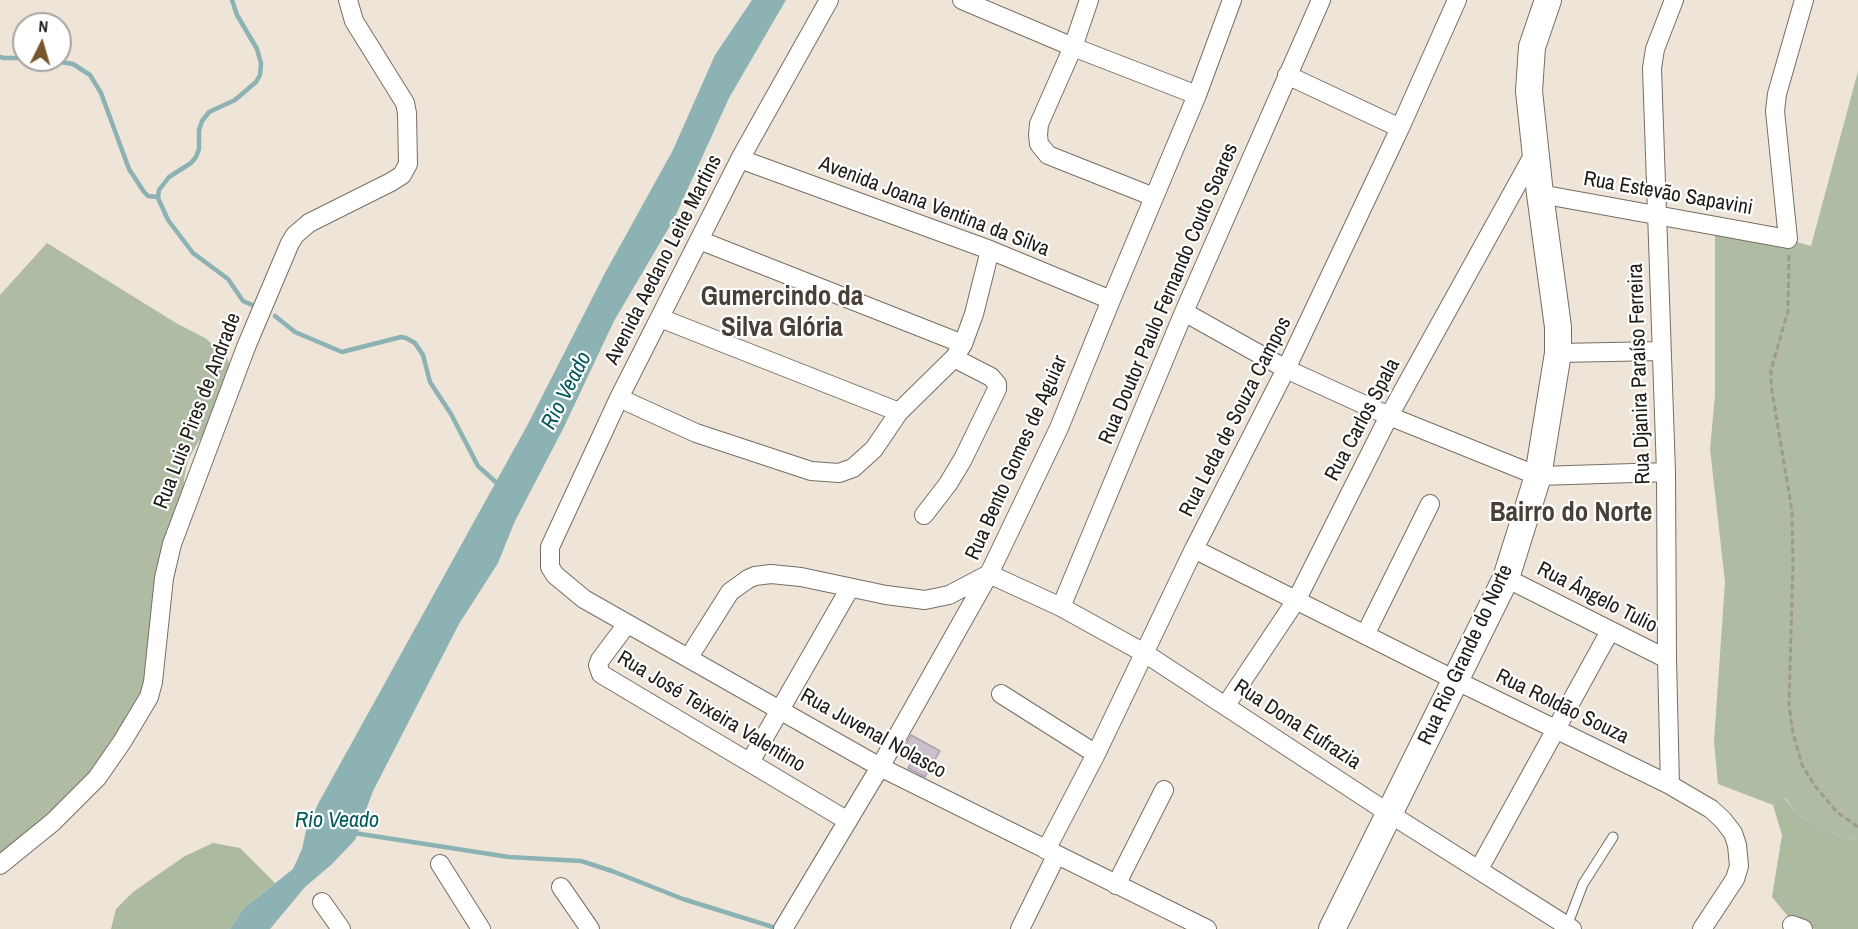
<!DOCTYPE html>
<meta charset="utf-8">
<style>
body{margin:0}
#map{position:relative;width:1858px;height:929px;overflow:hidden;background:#eee4d8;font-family:"Archivo Narrow",sans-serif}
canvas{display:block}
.north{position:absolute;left:12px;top:12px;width:60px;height:60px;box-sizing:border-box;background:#fff;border:2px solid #a5a4a2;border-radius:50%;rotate:5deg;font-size:16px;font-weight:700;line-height:24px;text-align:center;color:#1e1b16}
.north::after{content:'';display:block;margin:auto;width:21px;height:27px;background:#77562d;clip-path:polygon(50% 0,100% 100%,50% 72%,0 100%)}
</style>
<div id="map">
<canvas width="1858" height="929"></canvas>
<div class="north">N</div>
</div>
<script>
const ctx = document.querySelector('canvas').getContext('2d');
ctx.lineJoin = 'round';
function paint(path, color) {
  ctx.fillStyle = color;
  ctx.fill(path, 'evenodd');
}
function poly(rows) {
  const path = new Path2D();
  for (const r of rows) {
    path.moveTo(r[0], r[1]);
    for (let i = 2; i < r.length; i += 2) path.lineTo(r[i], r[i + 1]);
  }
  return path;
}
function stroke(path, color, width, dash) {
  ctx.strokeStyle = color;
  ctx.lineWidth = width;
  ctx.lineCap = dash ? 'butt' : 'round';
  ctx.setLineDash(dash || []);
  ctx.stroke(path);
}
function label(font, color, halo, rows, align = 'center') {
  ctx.font = font + ' "Archivo Narrow",sans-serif';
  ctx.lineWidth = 4.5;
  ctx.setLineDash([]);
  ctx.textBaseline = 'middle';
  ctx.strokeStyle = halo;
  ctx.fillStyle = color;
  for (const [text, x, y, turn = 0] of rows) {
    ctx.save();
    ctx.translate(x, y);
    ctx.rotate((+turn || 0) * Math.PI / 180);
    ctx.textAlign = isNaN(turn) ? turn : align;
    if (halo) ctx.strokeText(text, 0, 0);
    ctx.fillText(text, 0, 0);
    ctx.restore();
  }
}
paint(poly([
 [1858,71,1858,840,1843,838,1819,828,1798,814,1785,798,1773,805,1718,784,1714,741,1725,582,1710,449,1715,396,1715,220,1811,246],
 [47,243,176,323,205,338,226,355,233,374,221,412,197,444,188,460,184,479,185,506,165,588,162,663,89,783,0,871,0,295]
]), '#afbca3');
paint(poly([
 [1784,798,1798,814,1819,828,1843,838,1858,840,1858,929,1815,929,1791,920,1772,897,1782,835,1773,805],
 [213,843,240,848,275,883,244,908,230,929,111,929,116,909,133,892,185,856]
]), '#acbb9f');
paint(poly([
 [752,0,786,0,729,98,674,219,614,321,563,429,515,521,498,563,459,624,373,791,355,840,331,865,305,887,270,929,230,929,244,908,293,869,302,849,306,831,318,804,528,424,605,273,673,150,715,55]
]), '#8cb2b3');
stroke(poly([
 [232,0,237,15,257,49,261,63,260,75,256,82,235,100,209,112,202,121,199,130,199,149,196,157,191,163,169,177,159,190,158,198,168,220,193,253,228,279,243,301,257,307],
 [0,57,4,58,24,58],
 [49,60,73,64,90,75,101,93,129,169,144,192,148,196,158,197],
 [275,316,295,332,342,352,401,337,406,338,415,343,423,355,430,382,451,414,478,466,499,485],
 [354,833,509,857,581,861,612,871,683,899,779,929]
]), '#8cb2b3', 4.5);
const building = poly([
 [911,735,940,751,925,777,908,768,912,762,900,755,911,735]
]);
paint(building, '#c9c0cb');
stroke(building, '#aba2ae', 1.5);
const service = poly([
 [1567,926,1583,884,1613,837]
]);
const minor = poly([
 [829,0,740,159,619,398,550,547,550,567,555,575,584,599,880,767,1207,929],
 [962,0,1073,47,1197,95],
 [1089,0,1073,47,1039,124,1038,135,1039,144,1048,155,1154,197],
 [1287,75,1400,128],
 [740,159,990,250,1111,300],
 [1540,194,1788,239,1775,111,1777,94,1804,0],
 [699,240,963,344],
 [1184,312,1286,369,1389,416,1538,476,1666,472],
 [660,318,899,412],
 [1558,353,1661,351],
 [619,398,696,433,811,471,839,473,853,468,874,449,899,412,954,358,963,344,974,314,990,250],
 [924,515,948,484,963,459,997,389,997,384,991,377,954,358],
 [1194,549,1455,680,1670,785,1711,809,1723,820,1733,833,1737,845,1739,866,1735,879,1702,929],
 [1506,578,1667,659],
 [1061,607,1184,312,1321,0],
 [627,624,600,660,598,665,601,674,848,821],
 [1365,635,1430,504],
 [689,657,730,592,748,579,755,576,771,574,801,577,886,595,925,600,949,595,989,574,1061,607,1146,654,1390,814,1572,929],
 [1001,694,1096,754],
 [1226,705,1297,599,1389,416,1535,152],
 [750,762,850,588],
 [1670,785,1667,659,1666,472,1652,68,1655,49,1674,0],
 [1046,850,1096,754,1194,549,1286,369,1400,128,1457,0],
 [440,864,481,929],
 [0,865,53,822,97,778,122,742,149,697,153,682,164,578,172,544,246,347,290,243,295,235,309,223,391,182,402,175,408,164,407,113,405,103,354,21,348,0],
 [1479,869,1610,631],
 [1116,885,1164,790],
 [561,887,590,929],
 [322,902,341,929],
 [1792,925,1803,929],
 [783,929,880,767,989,574,1059,428,1111,300,1197,95,1232,0],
 [1020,929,1056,856]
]);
const secondary = poly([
 [1332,929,1506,578,1538,476,1558,353,1558,327,1540,194,1529,91,1532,47,1548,0]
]);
stroke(service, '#776e64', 11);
stroke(minor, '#776e64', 20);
stroke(secondary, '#776e64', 28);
stroke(poly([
 [1789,255,1788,311,1771,370,1771,385,1792,511,1793,564,1789,705,1793,733,1802,765,1815,786,1837,812,1858,827]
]), '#a0998f', 3, [6, 3]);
stroke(service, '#fff', 9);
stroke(minor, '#fff', 18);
stroke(secondary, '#fff', 26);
label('21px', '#1e1b16', '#fff', [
 ["Rua Estevão Sapavini",1668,194,10],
 ["Avenida Joana Ventina da Silva",934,207,21],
 ["Avenida Aedano Leite Martins",664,260,-63],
 ["Rua Doutor Paulo Fernando Couto Soares",1169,294,-67],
 ["Rua Djanira Paraíso Ferreira",1640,374,-92],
 ["Rua Luis Pires de Andrade",198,411,-69],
 ["Rua Leda de Souza Campos",1236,417,-63],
 ["Rua Carlos Spala",1363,420,-62],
 ["Rua Bento Gomes de Aguiar",1017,458,-66],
 ["Rua Ângelo Tulio",1597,598,27],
 ["Rua Rio Grande do Norte",1466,655,-65],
 ["Rua Roldão Souza",1562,707,26],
 ["Rua José Teixeira Valentino",711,712,31],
 ["Rua Dona Eufrazia",1297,725,33],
 ["Rua Juvenal Nolasco",873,734,29]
]);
label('italic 22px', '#00585b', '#fff', [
 ["Rio Veado",567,391,-63],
 ["Rio Veado",337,821]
]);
label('bold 27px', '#484037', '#fff', [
 ["Gumercindo da",782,298],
 ["Silva Glória",782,329],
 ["Bairro do Norte",1571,514]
]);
</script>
